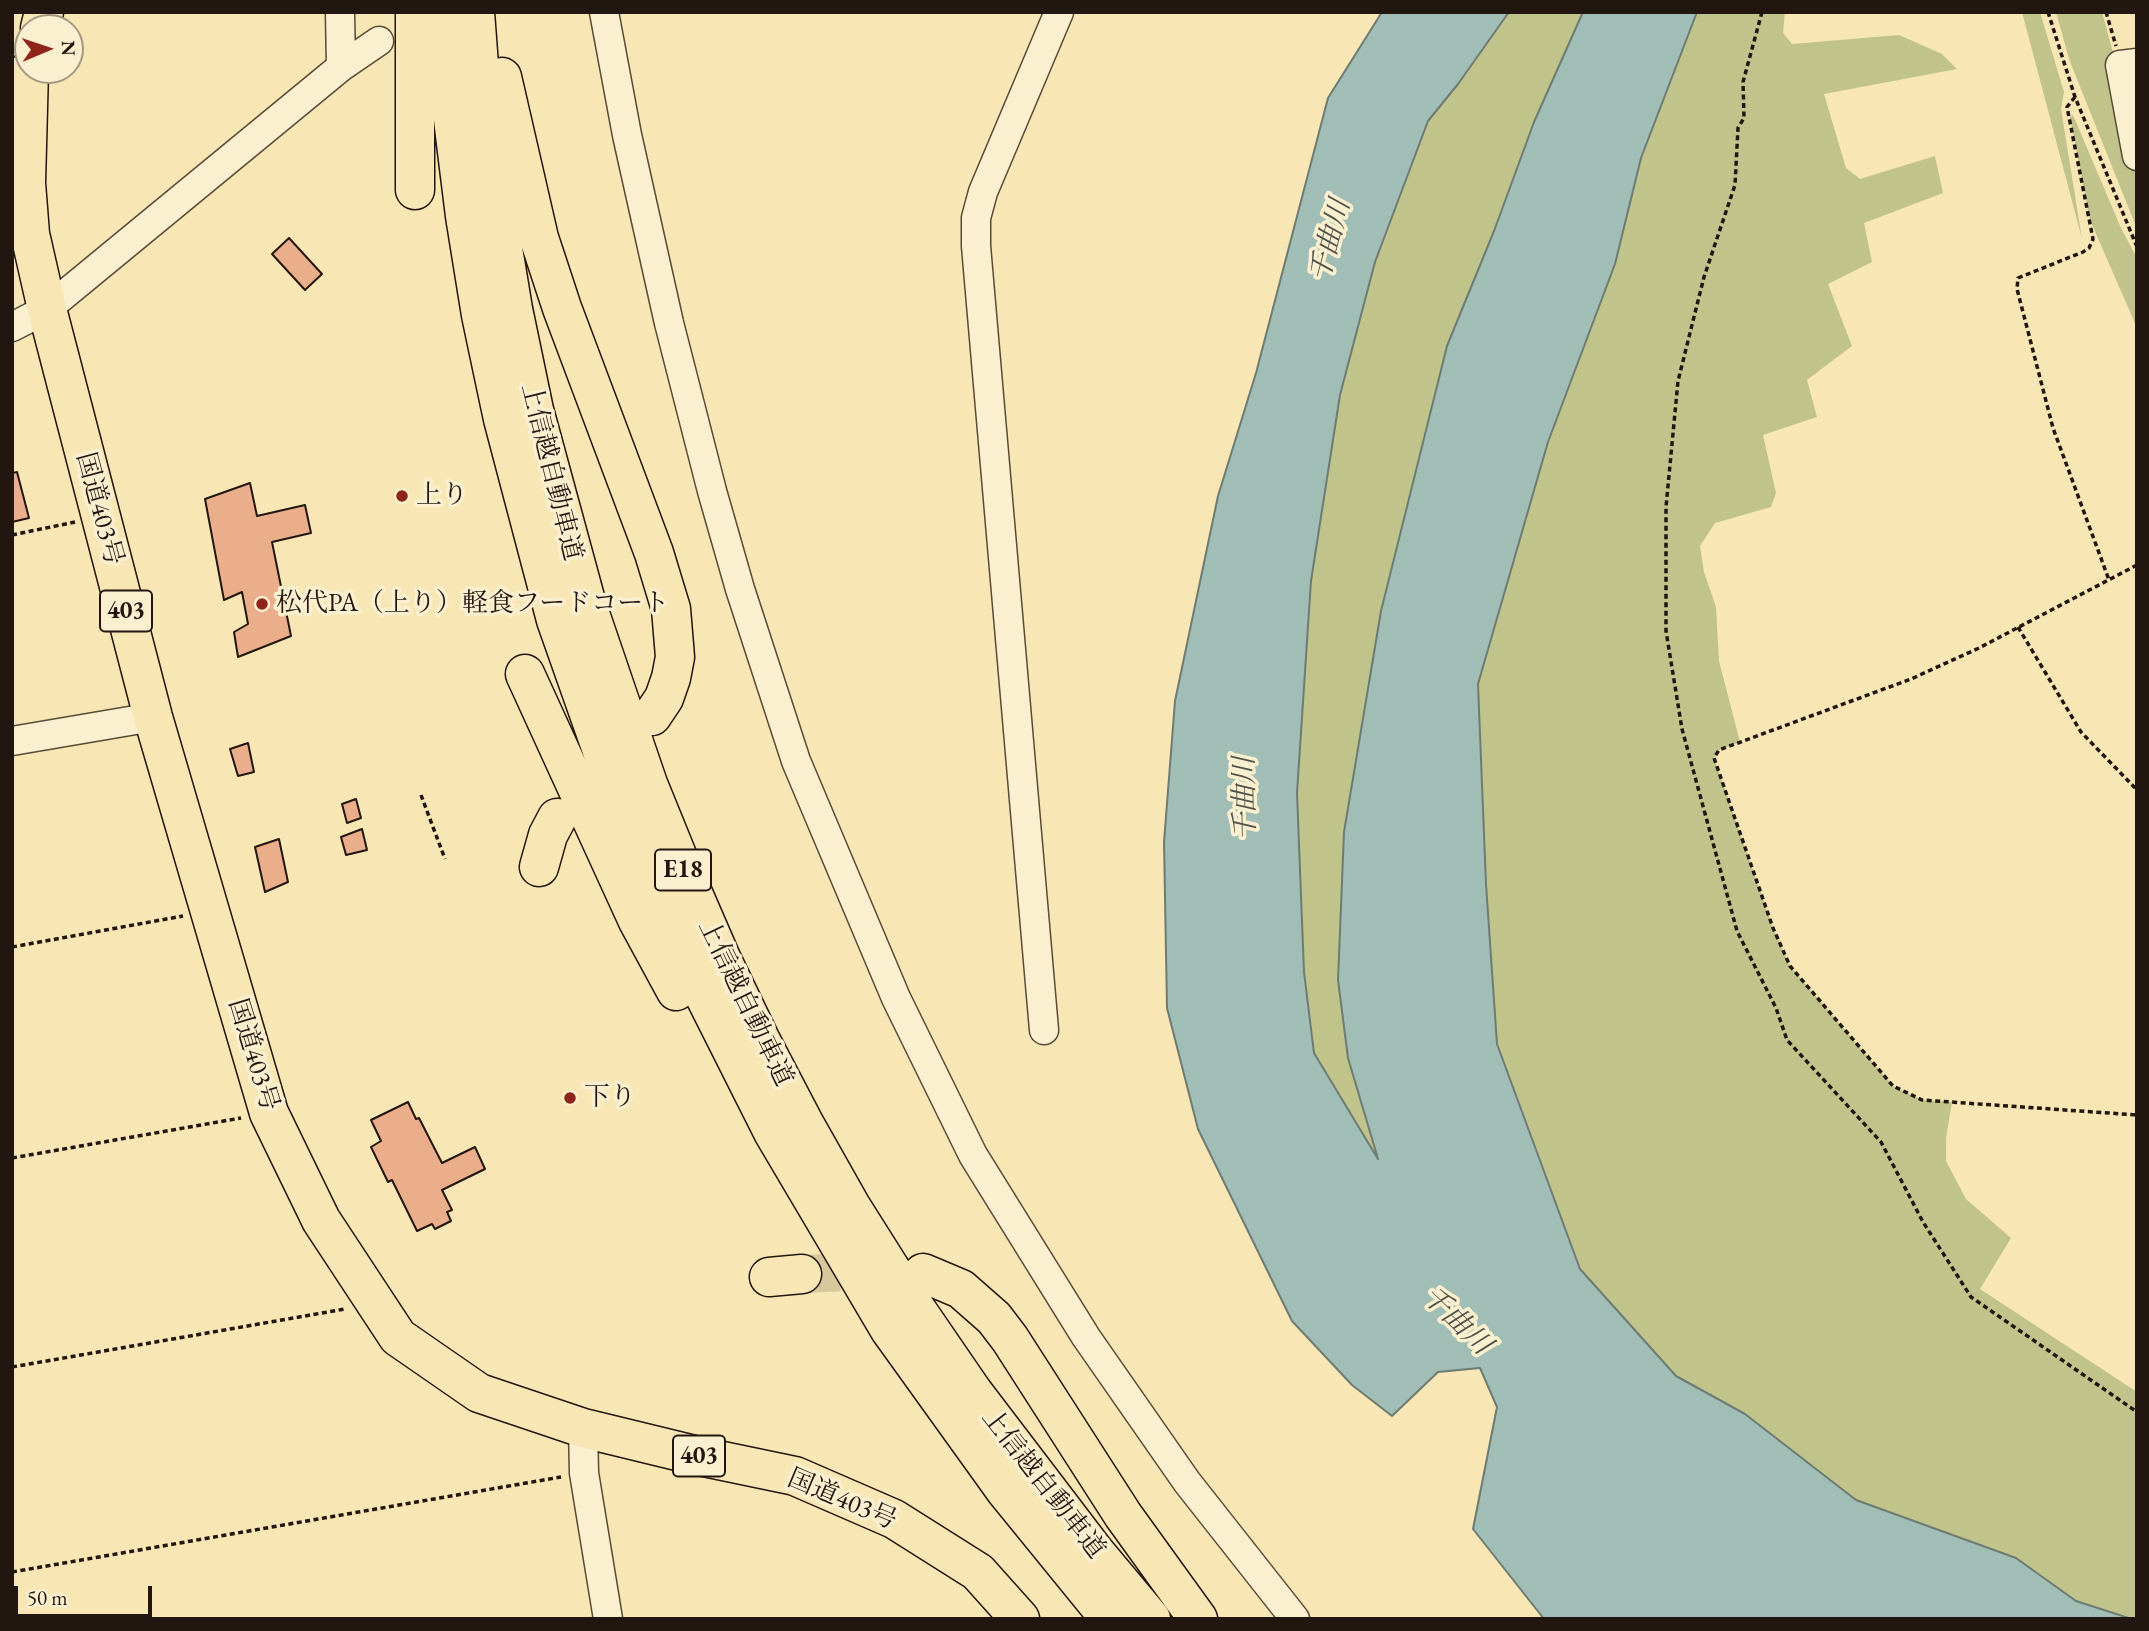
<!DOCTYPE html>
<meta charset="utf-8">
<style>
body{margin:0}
#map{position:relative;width:2149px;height:1631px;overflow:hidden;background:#f8e6b4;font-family:"EB Garamond",serif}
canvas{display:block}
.frame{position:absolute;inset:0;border:14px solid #221610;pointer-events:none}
.north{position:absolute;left:14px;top:14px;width:70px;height:70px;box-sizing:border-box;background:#faefce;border:2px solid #a49882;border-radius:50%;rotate:88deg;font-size:19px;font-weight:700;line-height:28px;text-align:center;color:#221610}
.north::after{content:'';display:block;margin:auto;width:24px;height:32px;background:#8f2418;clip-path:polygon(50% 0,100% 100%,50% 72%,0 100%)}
.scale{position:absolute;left:14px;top:1586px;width:138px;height:32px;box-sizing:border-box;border:4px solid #221610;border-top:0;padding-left:9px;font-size:21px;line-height:24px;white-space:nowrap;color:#221610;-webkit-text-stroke:5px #faefce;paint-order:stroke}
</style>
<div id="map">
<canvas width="2149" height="1631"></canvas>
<div class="frame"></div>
<div class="north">N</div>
<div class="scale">50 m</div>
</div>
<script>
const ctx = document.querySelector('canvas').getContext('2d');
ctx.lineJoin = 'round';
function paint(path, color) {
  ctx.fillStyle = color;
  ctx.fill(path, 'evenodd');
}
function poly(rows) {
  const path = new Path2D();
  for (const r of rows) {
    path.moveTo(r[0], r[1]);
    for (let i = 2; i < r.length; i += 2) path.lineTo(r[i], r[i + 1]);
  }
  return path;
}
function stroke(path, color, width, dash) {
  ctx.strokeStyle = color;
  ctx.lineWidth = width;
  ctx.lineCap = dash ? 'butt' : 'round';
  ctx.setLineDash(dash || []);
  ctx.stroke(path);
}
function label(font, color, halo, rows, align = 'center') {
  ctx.font = font + ' "EB Garamond","Noto Serif JP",serif';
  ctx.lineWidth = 7;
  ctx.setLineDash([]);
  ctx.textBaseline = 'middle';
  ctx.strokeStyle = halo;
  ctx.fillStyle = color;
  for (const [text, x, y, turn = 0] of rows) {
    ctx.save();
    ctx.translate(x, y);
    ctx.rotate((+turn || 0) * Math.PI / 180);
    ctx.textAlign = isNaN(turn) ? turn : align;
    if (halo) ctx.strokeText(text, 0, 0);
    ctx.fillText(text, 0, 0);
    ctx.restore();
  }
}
paint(poly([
 [1509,12,1583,12,1534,122,1494,231,1447,345,1381,611,1344,832,1338,980,1348,1058,1380,1162,1314,1053,1304,972,1297,793,1311,581,1340,395,1375,262,1428,121,1458,84],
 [1697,12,1785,12,1783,33,1792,44,1899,35,1942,54,1957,69,1824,94,1846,168,1860,179,1935,156,1943,193,1864,223,1872,262,1828,284,1852,346,1807,380,1817,417,1763,435,1776,493,1771,507,1715,523,1700,546,1704,572,1716,607,1719,661,1740,742,1719,750,1714,758,1773,928,1790,966,1893,1086,1922,1100,1952,1102,1946,1138,1946,1161,1966,1199,2011,1238,1980,1289,2137,1392,2137,1619,2076,1601,2016,1558,1856,1500,1745,1414,1676,1376,1580,1269,1497,1044,1486,884,1478,684,1548,442,1615,264,1641,158],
 [2022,12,2040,12,2064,92,2061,109,2082,239],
 [2056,12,2102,12,2118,71,2137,182,2137,229,2069,59],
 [2073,115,2121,228,2137,258,2137,328,2090,220,2070,117]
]), '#c0c48b');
const water = poly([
 [1382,12,1509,12,1458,84,1428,121,1375,262,1340,395,1311,581,1297,793,1304,972,1314,1053,1378,1159,1348,1058,1338,980,1344,832,1381,611,1447,346,1494,231,1534,122,1583,12,1697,12,1641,158,1615,264,1548,442,1478,684,1486,884,1497,1044,1580,1269,1676,1376,1745,1414,1856,1500,2016,1558,2076,1601,2132,1619,1544,1619,1473,1529,1497,1407,1480,1368,1438,1372,1392,1416,1352,1385,1292,1321,1198,1129,1167,1008,1164,842,1175,701,1218,496,1256,373,1328,98,1382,12]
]);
paint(water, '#a0beb5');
stroke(water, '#6e7b73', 2);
const building = poly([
 [289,238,322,274,305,290,272,254,289,238],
 [17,472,29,518,12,522,12,473,17,472],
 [250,483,257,516,305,505,311,533,272,542,291,636,238,657,234,632,248,624,242,592,224,600,205,499,250,483],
 [248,743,254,772,238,776,230,749,248,743],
 [356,799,361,818,347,823,342,804,356,799],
 [362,829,367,850,346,855,341,837,362,829],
 [279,839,288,882,265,892,255,847,279,839],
 [408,1102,416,1119,419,1118,442,1163,475,1147,485,1169,442,1190,452,1210,447,1212,451,1221,435,1229,432,1224,417,1231,392,1180,388,1182,371,1147,381,1141,371,1120,408,1102]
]);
paint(building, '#eaae8b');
stroke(building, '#221610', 2);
stroke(poly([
 [802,1274,884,1270]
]), '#d8c79b', 38, [38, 19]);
const minor = poly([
 [340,12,341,67],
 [604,12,627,135,669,323,712,491,740,589,796,761,896,998,973,1155,1086,1337,1187,1482,1295,1619],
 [2137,63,2120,65,2137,156],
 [12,327,47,309,341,67,379,41],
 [12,741,153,717],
 [1044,1030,976,246,976,218,983,192,1059,12],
 [583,1428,584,1473,608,1619]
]);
const highway = poly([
 [444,12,452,111,465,216,481,315,503,419,556,620,619,799,654,885,691,969,773,1132,890,1330,1005,1490,1110,1619],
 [475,12,482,106,497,212,513,309,534,410,587,605,648,784,685,875,721,958,760,1039,804,1123,852,1208,912,1303,973,1392,1095,1552,1151,1619],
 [40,28,44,12],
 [29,70,26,183,30,234,47,309,153,717,269,1113,321,1220,398,1337,479,1393,583,1428,694,1455,795,1476,894,1519,978,1572,1020,1619],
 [502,77,539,238,562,308,654,553,671,609,675,657,671,678,664,698,652,716],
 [415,190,415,12],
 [525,674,638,921,676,991],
 [539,867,548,835,557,818],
 [923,1273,961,1289,994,1318,1010,1339,1123,1515,1198,1619],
 [769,1277,802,1274]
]);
stroke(minor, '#584a39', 31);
stroke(highway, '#221610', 41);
stroke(poly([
 [1762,12,1743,82,1744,118,1738,128,1735,185,1704,277,1678,381,1666,507,1666,631,1682,729,1737,931,1776,1008,1787,1040,1881,1142,1923,1222,1971,1297,2137,1412],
 [2048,12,2075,97,2137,247],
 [2106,12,2116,46],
 [2075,97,2067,107,2093,239,2089,248,2083,252,2018,278,2017,289,2053,428,2109,580],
 [12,535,75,522],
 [2137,565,1979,648,1911,679,1719,750,1714,758,1773,928,1790,966,1893,1086,1922,1100,2137,1115],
 [2018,627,2081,732,2137,790],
 [421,795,445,859],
 [12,947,183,916],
 [12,1158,241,1118],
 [12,1367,345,1309],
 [12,1572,561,1477]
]), '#221610', 3.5, [5, 3.5]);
stroke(minor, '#faefce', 28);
stroke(highway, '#f8e6b4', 38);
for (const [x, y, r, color] of [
 [402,496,7,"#8f2418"],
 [262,604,7,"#8f2418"],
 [570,1098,7,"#8f2418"]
]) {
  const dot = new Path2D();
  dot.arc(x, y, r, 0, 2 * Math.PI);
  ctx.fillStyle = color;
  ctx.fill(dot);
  stroke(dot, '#faefce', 2.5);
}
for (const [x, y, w] of [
 [126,611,52],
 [683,870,56],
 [699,1456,52]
]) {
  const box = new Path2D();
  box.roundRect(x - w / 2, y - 20.5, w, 41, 5);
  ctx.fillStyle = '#faefce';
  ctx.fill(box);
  stroke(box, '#221610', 2);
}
label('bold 24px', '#221610', null, [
 ["403",126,611],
 ["E18",683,870],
 ["403",699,1456]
]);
label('26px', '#221610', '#faefce', [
 ["上信越自動車道",551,472,76],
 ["国道403号",99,509,75],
 ["上信越自動車道",745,1003,64],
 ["国道403号",253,1055,73],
 ["上信越自動車道",1043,1484,52],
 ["国道403号",842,1500,23]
]);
label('26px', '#221610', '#faefce', [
 ["上り",416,496],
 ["松代PA（上り）軽食フードコート",276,604],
 ["下り",584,1098]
], 'left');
label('italic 28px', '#4e514a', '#faefce', [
 ["千曲川",1331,241,-75],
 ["千曲川",1246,799,-91],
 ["千曲川",1456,1321,44]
]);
</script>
